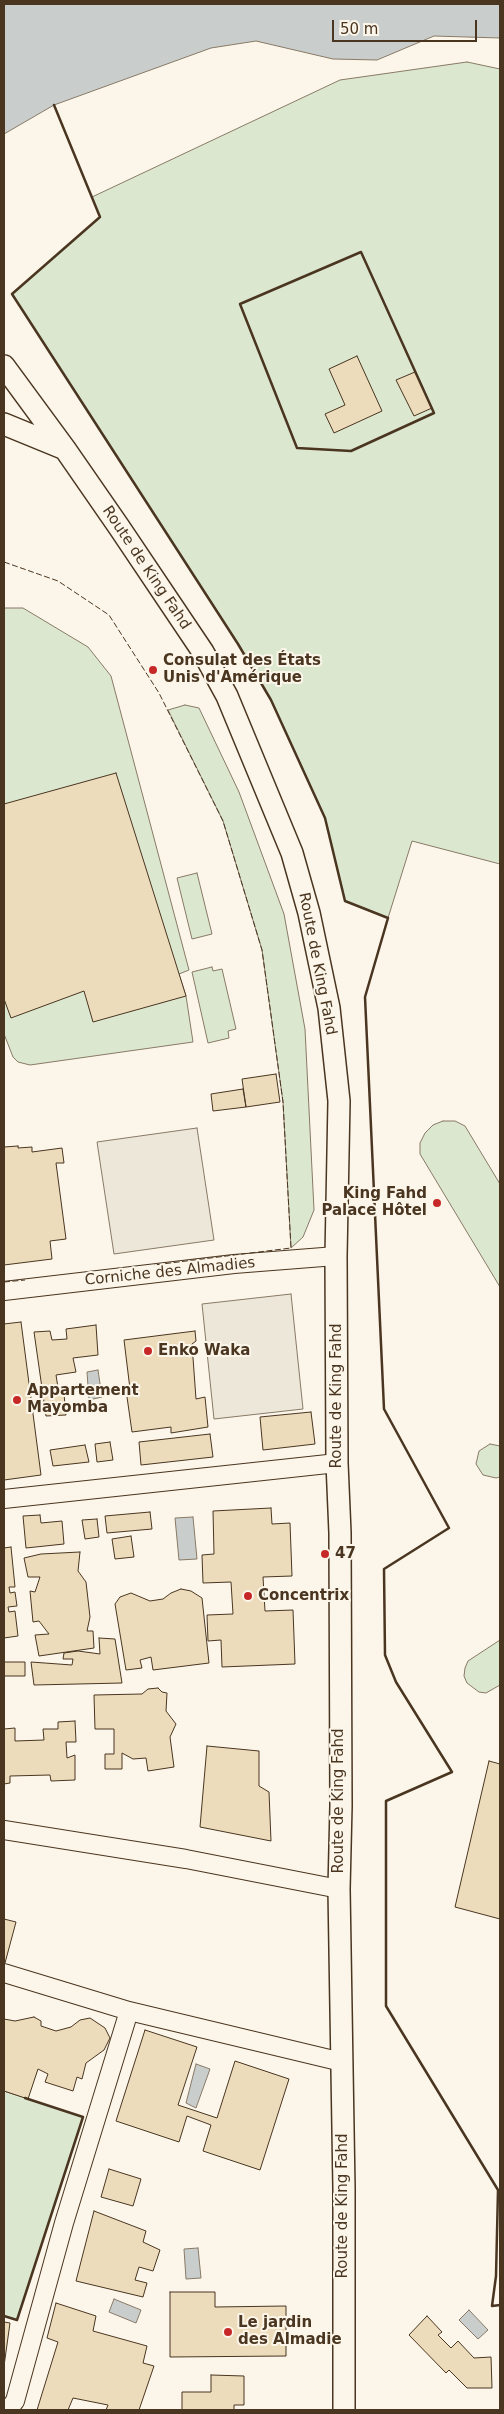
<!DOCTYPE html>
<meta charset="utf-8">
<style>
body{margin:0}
#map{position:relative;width:504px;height:2414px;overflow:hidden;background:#fbf6e9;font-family:"DejaVu Sans",sans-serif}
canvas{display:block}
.frame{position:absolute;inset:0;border:5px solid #4a3520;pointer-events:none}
.scale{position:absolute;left:332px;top:20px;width:145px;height:22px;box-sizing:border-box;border:2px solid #4a3520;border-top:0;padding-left:6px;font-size:15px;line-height:18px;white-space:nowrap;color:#4a3520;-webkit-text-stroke:4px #fbf6e9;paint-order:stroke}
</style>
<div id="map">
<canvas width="504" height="2414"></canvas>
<div class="frame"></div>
<div class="scale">50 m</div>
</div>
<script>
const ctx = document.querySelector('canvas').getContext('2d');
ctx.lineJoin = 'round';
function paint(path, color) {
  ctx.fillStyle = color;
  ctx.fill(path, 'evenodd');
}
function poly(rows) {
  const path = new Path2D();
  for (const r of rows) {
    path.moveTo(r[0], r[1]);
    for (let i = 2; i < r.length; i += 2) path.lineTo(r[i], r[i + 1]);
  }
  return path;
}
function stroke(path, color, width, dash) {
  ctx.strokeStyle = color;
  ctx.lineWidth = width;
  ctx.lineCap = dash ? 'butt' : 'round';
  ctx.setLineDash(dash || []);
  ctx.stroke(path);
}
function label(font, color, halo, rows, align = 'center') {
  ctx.font = font + ' "DejaVu Sans",sans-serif';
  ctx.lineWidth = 4;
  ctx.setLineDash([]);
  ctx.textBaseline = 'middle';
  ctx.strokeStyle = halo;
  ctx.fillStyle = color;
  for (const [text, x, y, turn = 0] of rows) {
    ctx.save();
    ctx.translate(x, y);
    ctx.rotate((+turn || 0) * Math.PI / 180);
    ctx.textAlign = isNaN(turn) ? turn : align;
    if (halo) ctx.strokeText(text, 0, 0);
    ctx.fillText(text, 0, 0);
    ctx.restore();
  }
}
const green = poly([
 [467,62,500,69,500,864,412,841,388,918,345,901,325,818,271,700,238,644,12,294,100,217,92,197,340,80,467,62],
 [4,608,23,608,88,647,111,676,189,970,179,974,186,996,193,1042,30,1065,18,1062,13,1057,4,1034,4,608],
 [185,705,199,708,239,792,284,914,305,1029,314,1210,303,1237,291,1248,283,1102,262,950,223,821,168,710,185,705],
 [197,873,212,934,192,939,177,878,197,873],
 [212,967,213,971,222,969,236,1029,228,1031,229,1038,208,1043,192,972,212,967],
 [443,1121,455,1121,465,1126,500,1184,500,1287,420,1154,420,1143,425,1133,433,1125,443,1121],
 [490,1444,500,1446,500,1477,496,1478,483,1475,476,1464,479,1451,490,1444],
 [500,1640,500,1685,486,1693,479,1692,467,1683,464,1676,465,1668,468,1661,500,1640],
 [4,2091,83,2117,17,2320,4,2316,4,2091]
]);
paint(green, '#dce7d0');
stroke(green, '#887966', 1);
const parking = poly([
 [197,1128,214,1240,114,1254,97,1142,197,1128],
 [291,1294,303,1409,214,1419,202,1304,291,1294]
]);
paint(parking, '#ede7d9');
stroke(parking, '#887966', 1);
const water = poly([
 [4,4,500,4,500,38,434,36,377,60,333,59,256,41,211,48,54,105,4,134,4,4],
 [98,1370,102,1397,89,1400,87,1372,98,1370],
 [193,1517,197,1559,179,1560,175,1518,193,1517],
 [196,2064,210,2069,196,2108,186,2103,196,2064],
 [198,2248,201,2278,186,2279,184,2249,198,2248],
 [114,2299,141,2310,136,2323,109,2312,114,2299],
 [469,2310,488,2330,478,2339,459,2320,469,2310]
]);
paint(water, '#c9cecd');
stroke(water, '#887966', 1);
const building = poly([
 [357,356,382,411,334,433,325,414,345,405,329,369,357,356],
 [415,372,432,408,414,416,396,380,415,372],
 [116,773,186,996,93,1022,84,991,11,1018,4,999,4,804,116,773],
 [276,1074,280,1102,246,1107,242,1079,276,1074],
 [243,1089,246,1107,213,1111,211,1094,243,1089],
 [18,1146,18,1148,32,1147,32,1152,62,1148,64,1163,56,1163,66,1239,50,1241,52,1259,4,1265,4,1147,18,1146],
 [21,1322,41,1475,4,1480,4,1324,21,1322],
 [96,1325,98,1355,73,1358,76,1372,56,1375,59,1394,64,1394,66,1415,46,1416,34,1332,50,1331,52,1340,67,1339,66,1329,96,1325],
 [195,1331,196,1341,192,1344,196,1399,205,1397,208,1427,171,1433,171,1427,132,1432,126,1390,130,1389,124,1340,195,1331],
 [311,1412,315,1444,263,1450,260,1417,311,1412],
 [210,1434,213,1457,141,1465,139,1442,210,1434],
 [110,1442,113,1460,97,1462,95,1444,110,1442],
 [85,1445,89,1462,53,1466,50,1450,85,1445],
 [271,1508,272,1524,290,1523,292,1576,263,1577,265,1611,293,1610,295,1664,222,1667,221,1640,208,1641,207,1615,233,1614,231,1582,203,1583,202,1555,214,1554,213,1511,271,1508],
 [150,1512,152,1529,107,1533,105,1516,150,1512],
 [40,1515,41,1523,62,1521,64,1544,26,1548,23,1516,40,1515],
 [97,1519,99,1537,85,1539,82,1520,97,1519],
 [131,1536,134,1557,115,1559,112,1539,131,1536],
 [11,1547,15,1587,9,1587,10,1593,15,1592,17,1606,8,1607,9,1612,15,1611,18,1636,4,1638,4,1548,11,1547],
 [80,1552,78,1571,86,1582,90,1617,87,1631,93,1631,94,1648,39,1656,35,1635,49,1634,39,1621,33,1622,30,1591,35,1592,40,1577,28,1577,24,1558,41,1554,80,1552],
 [181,1589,191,1591,202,1598,209,1663,153,1670,151,1657,140,1660,142,1668,126,1670,115,1604,120,1597,131,1593,150,1601,163,1599,171,1593,181,1589],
 [99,1638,115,1639,122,1683,34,1685,31,1662,72,1665,73,1659,63,1659,64,1653,78,1651,100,1654,99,1638],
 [4,1662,25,1662,25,1676,4,1676,4,1662],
 [158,1688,162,1692,167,1693,166,1711,176,1724,170,1737,174,1767,148,1771,146,1758,133,1759,122,1753,122,1769,105,1769,105,1754,114,1754,114,1729,95,1729,94,1695,142,1694,148,1689,158,1688],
 [75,1721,76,1742,66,1742,67,1758,75,1755,75,1780,51,1781,50,1775,10,1776,10,1783,4,1784,4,1729,15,1728,15,1741,44,1740,43,1729,58,1729,58,1722,75,1721],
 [207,1746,259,1751,259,1786,269,1792,271,1841,200,1827,207,1746],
 [489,1761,500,1764,500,1919,455,1907,489,1761],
 [4,1919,16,1922,5,1963,4,1962,4,1919],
 [34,2017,41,2021,41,2026,56,2031,71,2027,80,2020,90,2018,105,2028,110,2038,104,2050,86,2063,82,2079,77,2077,73,2091,45,2082,48,2074,38,2069,28,2099,4,2091,4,2019,15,2021,34,2017],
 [145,2030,197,2047,178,2105,217,2118,235,2061,289,2079,260,2170,203,2151,211,2125,187,2116,179,2142,116,2121,145,2030],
 [109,2169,141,2179,133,2206,101,2197,109,2169],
 [94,2211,146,2231,143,2242,160,2250,153,2271,139,2267,135,2280,147,2283,143,2297,76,2281,94,2211],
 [170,2292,215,2292,215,2307,286,2306,286,2356,170,2357,170,2292],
 [56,2303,96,2316,93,2331,147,2346,143,2363,154,2366,139,2410,106,2410,108,2405,73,2398,68,2410,37,2410,58,2342,47,2338,56,2303],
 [427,2316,442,2332,438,2335,451,2348,458,2341,474,2358,491,2357,492,2388,467,2388,449,2370,446,2373,409,2335,427,2316],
 [4,2322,10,2323,4,2366,4,2322],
 [211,2375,244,2376,244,2405,234,2405,234,2410,182,2410,182,2392,211,2392,211,2375]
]);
paint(building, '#ecdcbc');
stroke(building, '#4a3520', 1);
const minor = poly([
 [4,1291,234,1264,336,1256],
 [4,1499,337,1463],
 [4,1830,186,1859,339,1889],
 [4,1973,129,2011,342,2062],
 [8,2410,15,2401,64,2223,129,2011]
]);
const tertiary = poly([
 [4,366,65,449,119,527,203,652,227,696,292,853,309,913,329,1008,339,1101,336,1256,337,1463,340,1533,341,1806,339,1889,344,2189,344,2410],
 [4,424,65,449]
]);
stroke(minor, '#4a3520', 20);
stroke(tertiary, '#4a3520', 24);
stroke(minor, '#fbf6e9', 18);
stroke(tertiary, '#fbf6e9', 21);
stroke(poly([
 [4,562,58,581,109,615,159,693,223,821,262,950,283,1102,291,1248,154,1265],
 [4,1282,25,1280]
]), '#4a3520', 1, [6, 2.5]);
stroke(poly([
 [54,105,100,217,12,294,238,644,271,700,325,818,345,901,388,918,365,997,384,1409,449,1528,384,1569,385,1655,396,1682,452,1772,386,1801,386,2006,498,2190,496,2276,492,2306,500,2305],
 [361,252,434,413,351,451,297,448,240,304,361,252],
 [4,2316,17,2320,83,2117,25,2098]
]), '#4a3520', 2.5);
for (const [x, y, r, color] of [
 [153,670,5,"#c62828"],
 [437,1203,5,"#c62828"],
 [148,1351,5,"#c62828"],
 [17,1400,5,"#c62828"],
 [325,1554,5,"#c62828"],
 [248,1596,5,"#c62828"],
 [228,2332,5,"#c62828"]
]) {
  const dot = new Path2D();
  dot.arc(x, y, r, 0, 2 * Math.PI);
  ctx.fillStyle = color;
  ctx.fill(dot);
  stroke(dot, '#fbf6e9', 2);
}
label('15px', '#4a3520', '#fbf6e9', [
 ["Route de King Fahd",146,568,56],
 ["Route de King Fahd",317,964,79],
 ["Corniche des Almadies",170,1272,-6],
 ["Route de King Fahd",337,1396,-90],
 ["Route de King Fahd",339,1801,-90],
 ["Route de King Fahd",343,2206,-90]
]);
label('bold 15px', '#4a3520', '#fbf6e9', [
 ["Consulat des États",163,661],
 ["Unis d'Amérique",163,678],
 ["King Fahd",427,1194,"right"],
 ["Palace Hôtel",427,1211,"right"],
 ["Enko Waka",158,1351],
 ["Appartement",27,1391],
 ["Mayomba",27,1408],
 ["47",335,1554],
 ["Concentrix",258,1596],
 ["Le jardin",238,2323],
 ["des Almadie",238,2340]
], 'left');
</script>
